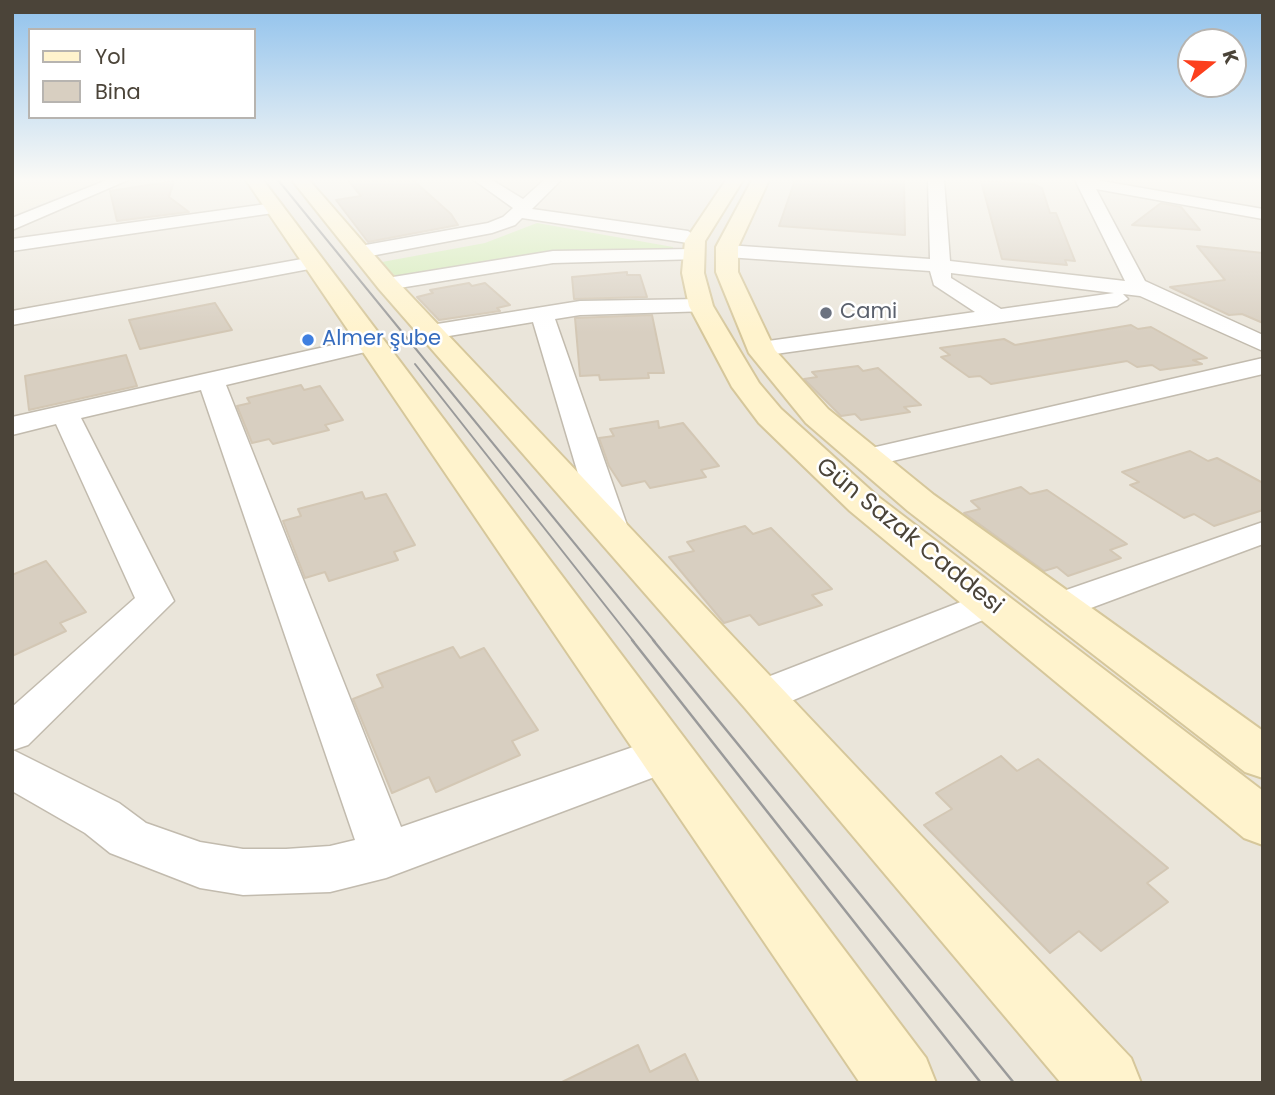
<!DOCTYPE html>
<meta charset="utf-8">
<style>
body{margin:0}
#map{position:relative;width:1275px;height:1095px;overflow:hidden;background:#f6f3ec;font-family:Poppins,sans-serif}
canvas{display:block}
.frame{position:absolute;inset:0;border:14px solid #4b4439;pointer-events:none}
.legend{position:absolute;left:28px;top:28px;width:228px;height:91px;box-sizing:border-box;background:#fff;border:2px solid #b7b4b0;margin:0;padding:9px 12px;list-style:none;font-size:21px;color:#4b4439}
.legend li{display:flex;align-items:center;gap:14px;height:35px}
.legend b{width:35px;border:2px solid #b7b4b0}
.north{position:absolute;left:1177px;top:28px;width:70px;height:70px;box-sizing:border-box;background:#fff;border:2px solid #b7b4b0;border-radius:50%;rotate:72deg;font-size:19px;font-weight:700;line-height:28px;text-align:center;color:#4b4439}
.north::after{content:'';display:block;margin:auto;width:24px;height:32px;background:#fc3f1d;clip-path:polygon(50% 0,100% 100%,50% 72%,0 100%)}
</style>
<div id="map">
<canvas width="1275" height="1095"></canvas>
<div class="frame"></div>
<ul class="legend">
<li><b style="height:9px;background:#fff3cd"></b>Yol</li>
<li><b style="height:19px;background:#d8cfc1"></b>Bina</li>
</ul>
<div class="north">K</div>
</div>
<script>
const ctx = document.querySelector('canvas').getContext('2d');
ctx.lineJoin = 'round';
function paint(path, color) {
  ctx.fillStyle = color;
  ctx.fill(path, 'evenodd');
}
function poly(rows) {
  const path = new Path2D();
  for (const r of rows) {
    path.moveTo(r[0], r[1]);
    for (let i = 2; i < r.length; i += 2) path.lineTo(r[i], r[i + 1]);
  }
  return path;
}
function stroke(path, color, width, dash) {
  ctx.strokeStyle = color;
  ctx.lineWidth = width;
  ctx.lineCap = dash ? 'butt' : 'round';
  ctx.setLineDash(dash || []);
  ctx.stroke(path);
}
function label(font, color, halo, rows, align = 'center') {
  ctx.font = font + ' Poppins,sans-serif';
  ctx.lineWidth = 5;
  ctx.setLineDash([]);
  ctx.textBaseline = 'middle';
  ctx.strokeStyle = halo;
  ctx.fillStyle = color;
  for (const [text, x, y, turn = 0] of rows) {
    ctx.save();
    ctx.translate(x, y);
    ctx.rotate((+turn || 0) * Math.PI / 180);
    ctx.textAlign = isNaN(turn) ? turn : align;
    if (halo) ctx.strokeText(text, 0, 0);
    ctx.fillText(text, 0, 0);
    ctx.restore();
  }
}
paint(poly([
 [12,180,1263,180,1263,1083,12,1083]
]), '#eae5da');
paint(poly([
 [12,180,97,180,12,215]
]), '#efe8d6');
paint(poly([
 [537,223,673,247,674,251,570,251,516,256,396,277,382,262,485,243]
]), '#d2eab5');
const building = poly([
 [348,180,413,180,451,214,458,225,368,242,336,200,361,196,348,180],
 [795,180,904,180,905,235,779,226,795,180],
 [174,181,169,197,189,212,117,221,110,191,174,181],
 [981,181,1033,184,1042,188,1050,213,1056,213,1075,261,1065,260,1067,265,1002,259,981,181],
 [1161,203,1181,207,1200,230,1132,225,1161,203],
 [1197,246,1263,253,1263,323,1242,314,1229,315,1170,287,1225,280,1197,246],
 [627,272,627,275,640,275,647,297,574,299,572,277,627,272],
 [469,283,472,286,485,283,510,305,497,308,500,311,439,320,417,297,433,293,430,290,469,283],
 [215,303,232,330,140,349,129,320,215,303],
 [652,315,664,373,648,373,649,378,600,380,599,375,580,376,575,318,652,315],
 [1131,325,1138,329,1151,327,1207,358,1193,360,1202,364,1160,370,1152,365,1137,367,1127,361,991,384,980,376,969,377,941,357,950,355,940,348,1004,339,1015,345,1131,325],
 [126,355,137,386,29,410,25,376,126,355],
 [858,366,863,371,878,368,921,405,904,407,910,412,861,420,855,414,841,416,804,379,817,377,812,372,858,366],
 [301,385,304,390,320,386,343,420,325,425,329,430,273,444,269,439,252,443,237,406,250,403,247,398,301,385],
 [658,421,659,428,683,423,719,466,701,470,706,477,650,488,645,481,622,486,609,466,599,438,614,436,610,429,658,421],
 [1190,451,1208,461,1217,458,1263,483,1263,510,1214,526,1194,514,1184,518,1130,485,1139,482,1122,472,1190,451],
 [1021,487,1030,494,1047,490,1127,544,1110,550,1121,558,1068,576,1057,567,1044,571,964,513,980,509,971,501,1021,487],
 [362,492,365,499,386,494,415,545,394,552,398,560,329,581,325,572,305,578,283,521,301,516,298,509,362,492],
 [745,526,753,534,771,528,832,589,812,595,822,605,759,625,750,615,724,623,669,557,694,551,687,542,745,526],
 [46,561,86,612,60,623,66,631,12,656,12,575,46,561],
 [453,647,460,658,484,648,538,730,512,741,520,755,436,792,429,777,392,793,353,699,383,687,377,675,453,647],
 [1001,756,1017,771,1038,759,1168,868,1147,883,1168,902,1101,951,1079,931,1050,953,924,825,952,809,936,793,1001,756],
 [638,1045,650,1072,685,1054,699,1083,560,1083,638,1045]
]);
paint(building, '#d8cfc1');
stroke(building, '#d3c7b4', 2);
const street = poly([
 [107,180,128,180,12,230,12,218,107,180],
 [474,180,492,180,523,199,544,180,561,180,532,209,688,231,697,237,688,243,522,218,515,225,492,233,360,258,350,252,360,246,488,223,503,217,513,208,474,180],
 [928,180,944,180,950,261,1125,281,1075,180,1096,180,1263,209,1263,219,1096,189,1145,281,1263,335,1263,351,1140,296,1123,294,1128,299,1117,306,761,356,752,354,749,349,752,344,761,342,975,312,934,285,930,271,727,257,717,251,727,245,930,259,928,180],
 [951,273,1114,293,1001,309,951,278,951,273],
 [274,203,283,208,280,212,12,251,12,239,274,203],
 [692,249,699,251,702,255,699,259,553,263,387,290,376,284,387,278,553,251,692,249],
 [313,257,323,263,320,267,12,325,12,311,313,257],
 [701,299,709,301,712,306,709,311,580,315,555,319,629,531,624,538,612,541,600,538,595,531,533,322,431,339,423,337,419,332,423,327,431,325,580,301,701,299],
 [369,337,378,339,381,344,378,349,226,385,401,827,665,736,681,741,688,754,681,767,386,878,330,892,243,895,200,888,110,853,85,833,12,791,12,707,135,598,56,424,12,435,12,417,369,337],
 [201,390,355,840,330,846,286,849,243,849,200,842,146,823,119,803,13,750,28,745,174,601,81,418,201,390],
 [1263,358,1263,374,867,467,856,464,852,458,856,452,867,449,1263,358],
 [1263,522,1263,544,1072,615,1059,618,1046,615,1040,606,1046,597,1263,522],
 [989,591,1002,594,1008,603,1002,612,777,707,762,712,747,707,741,696,747,685,989,591]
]);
const secondary = poly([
 [246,180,263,180,926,1058,936,1083,860,1083,246,180],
 [292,180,309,180,395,279,1131,1058,1141,1083,1061,1083,745,708,379,289,292,180],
 [726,180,743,180,705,241,704,273,713,306,759,383,781,409,876,495,1263,791,1263,845,1244,838,850,511,759,423,732,387,689,306,682,273,685,241,726,180],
 [752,180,769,180,738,247,738,272,775,350,828,409,934,495,1263,731,1263,778,1245,772,908,511,806,423,749,353,716,272,716,247,752,180]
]);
stroke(street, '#c2bbae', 3);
stroke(secondary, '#d6c79b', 4);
paint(street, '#fff');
paint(secondary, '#fff3cd');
stroke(poly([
 [278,180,655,642],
 [415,364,634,642]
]), '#9a9a9a', 2);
stroke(poly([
 [632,640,981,1083],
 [653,640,1014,1083]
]), '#9a9a9a', 2.5);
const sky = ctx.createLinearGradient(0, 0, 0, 333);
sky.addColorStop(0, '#8fc1ec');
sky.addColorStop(0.54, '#fbfaf6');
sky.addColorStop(1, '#fbfaf600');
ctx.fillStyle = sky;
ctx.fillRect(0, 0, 1275, 333);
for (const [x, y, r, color] of [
 [826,313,7,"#6b7280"],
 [308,340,7,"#3f7fe0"]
]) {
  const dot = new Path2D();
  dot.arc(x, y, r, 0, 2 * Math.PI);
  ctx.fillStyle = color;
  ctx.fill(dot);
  stroke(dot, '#fff', 2.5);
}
label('21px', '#5b616d', '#fff', [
 ["Cami",840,313]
], 'left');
label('21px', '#366cbe', '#fff', [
 ["Almer şube",322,340]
], 'left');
label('24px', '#4b4439', '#fff', [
 ["Gün Sazak Caddesi",909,537,39]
]);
</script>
